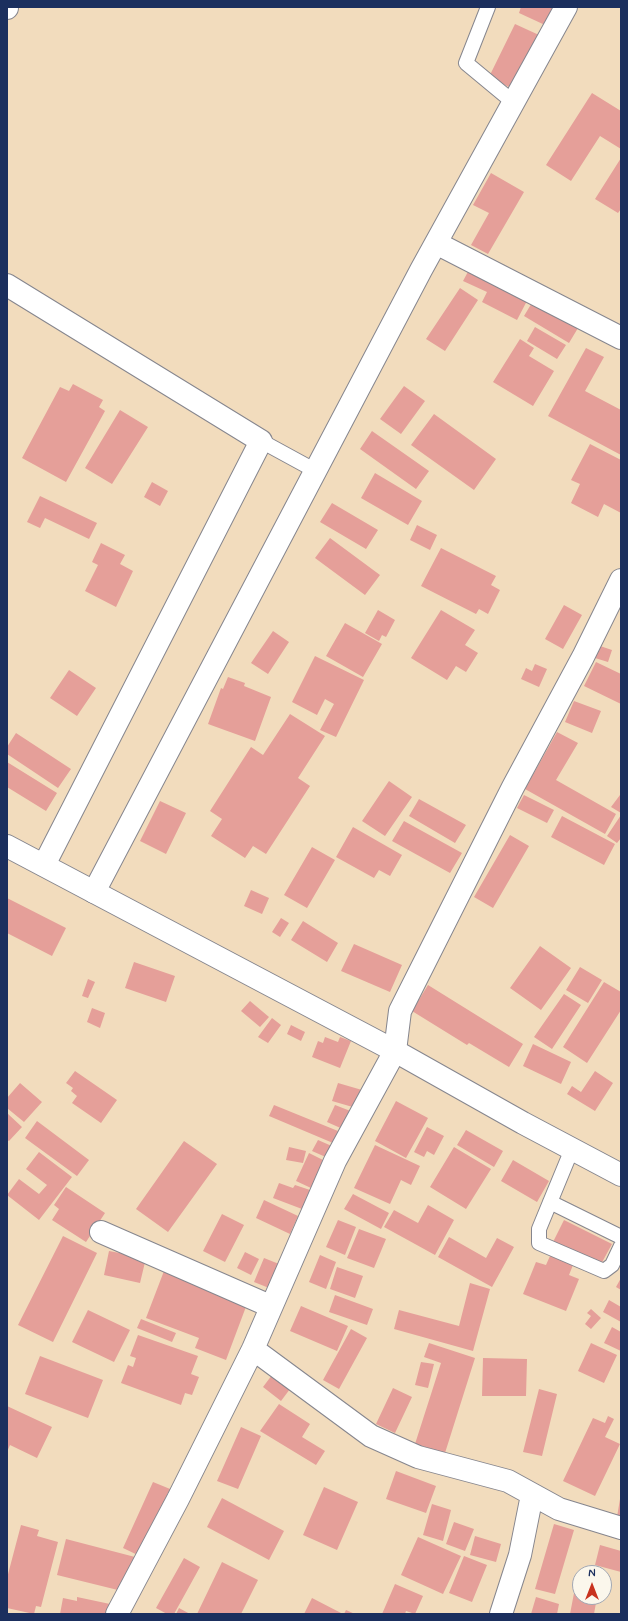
<!DOCTYPE html>
<style>
body{margin:0}
#map{position:relative;width:628px;height:1621px;overflow:hidden;background:#f2dcbd;font-family:Mynerve,sans-serif}
canvas{display:block}
.frame{position:absolute;inset:0;border:8px solid #1b2f5e;pointer-events:none}
.north{position:absolute;left:572px;top:1565px;width:40px;height:40px;box-sizing:border-box;background:#fbf7ec;border:1px solid #a1a7b3;border-radius:50%;rotate:0deg;font-size:11px;font-weight:700;line-height:16px;text-align:center;color:#1b2f5e}
.north::after{content:'';display:block;margin:auto;width:14px;height:18px;background:#c8321e;clip-path:polygon(50% 0,100% 100%,50% 72%,0 100%)}
</style>
<div id="map">
<canvas width="628" height="1621"></canvas>
<div class="frame"></div>
<div class="north">N</div>
</div>
<script>
const ctx = document.querySelector('canvas').getContext('2d');
ctx.lineJoin = 'round';
function paint(path, color) {
  ctx.fillStyle = color;
  ctx.fill(path, 'evenodd');
}
function poly(rows) {
  const path = new Path2D();
  for (const r of rows) {
    path.moveTo(r[0], r[1]);
    for (let i = 2; i < r.length; i += 2) path.lineTo(r[i], r[i + 1]);
  }
  return path;
}
function stroke(path, color, width, dash) {
  ctx.strokeStyle = color;
  ctx.lineWidth = width;
  ctx.lineCap = dash ? 'butt' : 'round';
  ctx.setLineDash(dash || []);
  ctx.stroke(path);
}
paint(poly([
 [521,7,553,7,545,25,519,13],
 [515,24,539,35,513,89,489,77],
 [592,93,621,111,621,149,600,136,571,181,546,165],
 [621,158,621,209,618,213,595,199],
 [491,173,524,192,488,254,471,245,489,213,473,205],
 [470,268,529,297,517,320,482,302,487,292,463,281],
 [460,288,478,300,445,351,426,339],
 [533,301,578,328,569,343,524,316],
 [535,327,566,345,557,359,527,341],
 [520,339,534,348,529,356,554,371,533,406,493,382],
 [586,348,604,357,585,391,621,410,621,455,548,416],
 [73,384,103,400,99,407,105,411,66,482,22,458,60,387,69,391],
 [404,386,425,401,401,434,380,419],
 [120,410,148,427,112,484,85,468],
 [434,414,496,459,474,490,411,445],
 [372,431,429,471,416,489,360,449],
 [590,444,621,460,621,513,604,504,598,517,571,503,580,484,571,480],
 [375,473,422,501,408,525,361,498],
 [152,482,168,491,160,506,144,497],
 [40,496,97,523,89,539,45,518,40,528,27,522],
 [332,503,378,530,366,549,320,522],
 [417,525,437,535,430,550,410,540],
 [330,538,380,575,365,595,315,558],
 [101,543,125,555,120,564,133,571,116,607,85,591,98,565,92,562],
 [441,548,496,576,491,585,500,590,488,614,479,609,476,614,421,586],
 [564,605,582,615,563,649,545,639],
 [378,610,395,620,386,637,382,635,379,641,365,633],
 [441,610,475,630,465,645,478,653,466,672,456,666,447,680,411,658],
 [345,623,382,644,363,677,326,656],
 [273,631,289,642,268,674,251,663],
 [600,646,612,650,608,662,595,658],
 [315,656,364,680,336,737,320,730,334,704,325,699,317,715,292,702],
 [596,662,621,674,621,704,584,686],
 [535,664,547,669,539,687,521,679,526,668,532,671],
 [69,670,96,688,77,716,50,698],
 [228,677,245,683,244,686,271,697,255,741,208,724,221,688,223,689],
 [574,701,601,711,592,733,565,722],
 [290,714,325,736,298,778,310,786,266,854,253,846,245,858,211,836,222,819,210,811,251,747,263,755],
 [557,732,578,743,556,780,616,814,605,834,525,789],
 [16,733,71,769,58,788,7,754,7,747],
 [7,762,57,793,46,811,7,787],
 [389,781,412,797,385,836,362,821],
 [524,795,554,810,547,823,517,808],
 [620,795,621,796,621,813,611,807],
 [419,799,466,825,455,843,409,816],
 [160,801,186,813,166,854,140,841],
 [621,815,621,838,617,843,607,836],
 [562,816,615,844,604,865,551,837],
 [404,821,462,853,450,873,392,841],
 [353,827,402,855,390,876,379,870,374,878,336,857],
 [510,835,529,846,493,908,474,897],
 [312,847,335,860,307,908,284,895],
 [251,890,269,898,262,914,244,906],
 [7,898,66,928,52,956,7,933],
 [281,918,289,923,280,937,272,932],
 [303,921,338,943,327,962,291,940],
 [354,944,402,965,390,992,341,971],
 [540,946,571,968,541,1010,510,988],
 [134,962,175,976,166,1002,125,988],
 [580,967,602,980,588,1003,566,990],
 [88,979,95,982,88,998,82,996],
 [604,982,621,992,621,1010,587,1063,563,1047],
 [428,985,523,1044,509,1067,469,1043,467,1045,412,1011],
 [564,994,581,1005,552,1049,534,1037],
 [250,1001,269,1017,260,1027,241,1011],
 [92,1008,105,1013,100,1028,87,1022],
 [272,1018,281,1025,268,1043,258,1037],
 [291,1025,305,1032,301,1041,287,1034],
 [325,1037,338,1042,340,1037,351,1041,340,1068,312,1057,318,1041,323,1043],
 [533,1044,571,1062,561,1084,523,1066],
 [75,1071,117,1100,101,1123,72,1103,77,1096,71,1091,73,1088,66,1083],
 [595,1071,613,1083,595,1111,567,1094,572,1086,581,1092],
 [20,1083,42,1102,24,1122,7,1108,7,1098],
 [338,1083,362,1090,356,1108,332,1101],
 [396,1101,428,1118,406,1158,375,1141],
 [274,1105,338,1131,333,1143,269,1116],
 [335,1105,353,1112,345,1130,327,1122],
 [7,1113,22,1127,9,1141,7,1140],
 [37,1121,89,1160,77,1176,25,1138],
 [427,1127,444,1136,434,1155,427,1151,424,1157,414,1152],
 [466,1130,503,1151,494,1167,457,1145],
 [318,1140,334,1147,328,1158,312,1151],
 [184,1141,217,1164,168,1232,136,1209],
 [375,1145,420,1166,411,1185,401,1180,390,1204,354,1188],
 [289,1147,306,1151,303,1163,286,1160],
 [454,1147,491,1169,466,1209,430,1187],
 [39,1152,72,1177,39,1220,7,1195,19,1179,39,1194,47,1185,26,1169],
 [309,1153,325,1161,311,1188,296,1181],
 [513,1160,549,1181,537,1202,501,1181],
 [279,1183,293,1188,295,1185,310,1190,302,1209,273,1198],
 [66,1187,105,1213,86,1242,52,1220,59,1209,54,1205],
 [353,1194,389,1213,381,1229,344,1209],
 [264,1200,298,1216,290,1234,256,1218],
 [428,1205,454,1220,435,1255,384,1227,394,1210,418,1223],
 [222,1214,244,1225,225,1262,203,1251],
 [338,1220,356,1227,345,1255,326,1247],
 [564,1220,612,1244,600,1266,553,1242],
 [359,1229,386,1239,374,1268,347,1258],
 [63,1236,97,1253,53,1342,18,1325],
 [449,1237,486,1258,497,1238,514,1247,492,1287,438,1257],
 [109,1251,146,1258,140,1283,104,1275],
 [245,1252,259,1259,251,1275,237,1268],
 [320,1255,336,1262,326,1289,309,1282],
 [550,1256,573,1265,569,1275,579,1279,566,1311,523,1294,536,1262,546,1265],
 [264,1258,279,1264,269,1288,254,1282],
 [337,1267,363,1276,355,1298,330,1289],
 [164,1271,247,1304,226,1360,195,1348,199,1338,146,1318],
 [621,1278,621,1290,616,1287],
 [470,1283,490,1289,473,1351,394,1329,399,1310,459,1326],
 [335,1295,373,1309,367,1325,329,1312],
 [609,1300,621,1307,621,1322,603,1312],
 [301,1306,348,1326,337,1351,290,1331],
 [591,1309,601,1318,591,1329,585,1324,591,1316,587,1313],
 [88,1310,130,1330,114,1362,72,1342],
 [141,1319,176,1333,172,1342,137,1328],
 [612,1327,621,1332,621,1351,604,1343],
 [351,1329,367,1338,339,1389,323,1380],
 [138,1335,198,1356,191,1374,199,1377,192,1395,185,1393,181,1405,121,1383,128,1365,133,1367,136,1358,130,1356],
 [429,1343,475,1358,445,1453,415,1444,441,1363,424,1357],
 [591,1343,617,1355,604,1383,578,1371],
 [40,1356,103,1380,88,1418,25,1394],
 [483,1358,527,1359,526,1396,482,1396],
 [421,1362,434,1364,428,1388,415,1385],
 [275,1371,293,1385,281,1401,263,1387],
 [393,1388,412,1397,395,1433,376,1424],
 [539,1389,557,1394,542,1456,523,1452],
 [279,1404,310,1424,302,1437,325,1451,316,1465,260,1431],
 [7,1406,52,1427,37,1458,10,1445,7,1452],
 [608,1416,614,1419,605,1437,620,1444,595,1496,563,1481,593,1418,605,1423],
 [241,1427,261,1436,238,1489,217,1481],
 [396,1471,436,1486,426,1513,386,1499],
 [153,1482,175,1491,144,1558,123,1548],
 [324,1487,358,1502,337,1550,303,1535],
 [222,1498,284,1531,269,1560,207,1527],
 [620,1499,621,1499,621,1518,617,1517],
 [432,1504,451,1510,443,1541,423,1535],
 [454,1522,474,1529,465,1551,446,1544],
 [554,1524,574,1530,555,1594,535,1589],
 [21,1525,39,1530,37,1536,58,1542,41,1607,36,1606,34,1614,7,1608,7,1578],
 [475,1536,501,1544,496,1562,470,1555],
 [418,1537,461,1556,443,1594,401,1575],
 [66,1539,135,1557,126,1592,57,1575],
 [600,1545,621,1551,621,1572,595,1565],
 [464,1556,487,1565,472,1602,449,1593],
 [184,1558,200,1567,174,1614,167,1614,156,1608],
 [222,1562,258,1580,241,1614,197,1614],
 [395,1584,423,1596,415,1614,406,1611,405,1614,382,1614],
 [575,1588,580,1588,580,1597,597,1597,594,1614,570,1614],
 [77,1597,110,1604,108,1614,60,1614,63,1598,77,1601],
 [536,1597,559,1604,557,1614,531,1614],
 [312,1598,343,1614,304,1614],
 [179,1608,190,1614,176,1614],
 [346,1610,355,1614,344,1614]
]), '#e59f99');
const service = poly([
 [488,7,466,63,513,102],
 [261,441,316,471],
 [572,1149,539,1229,539,1243,604,1271,612,1265,621,1246],
 [550,1202,621,1237]
]);
const minor = poly([
 [7,8,7,7],
 [436,243,621,338],
 [7,285,261,441,44,865],
 [94,892,421,270,566,7],
 [101,1232,270,1306],
 [253,1349,371,1436,418,1457,508,1481,559,1509,621,1528],
 [117,1614,178,1499,253,1349,335,1161,395,1051,400,1011,513,787,583,657,621,580],
 [501,1614,520,1555,532,1495]
]);
const tertiary = poly([
 [7,846,395,1051,523,1123,621,1175]
]);
stroke(service, '#86868e', 16);
stroke(minor, '#86868e', 24);
stroke(tertiary, '#86868e', 24);
stroke(service, '#fff', 14);
stroke(minor, '#fff', 22);
stroke(tertiary, '#fff', 22);
</script>
